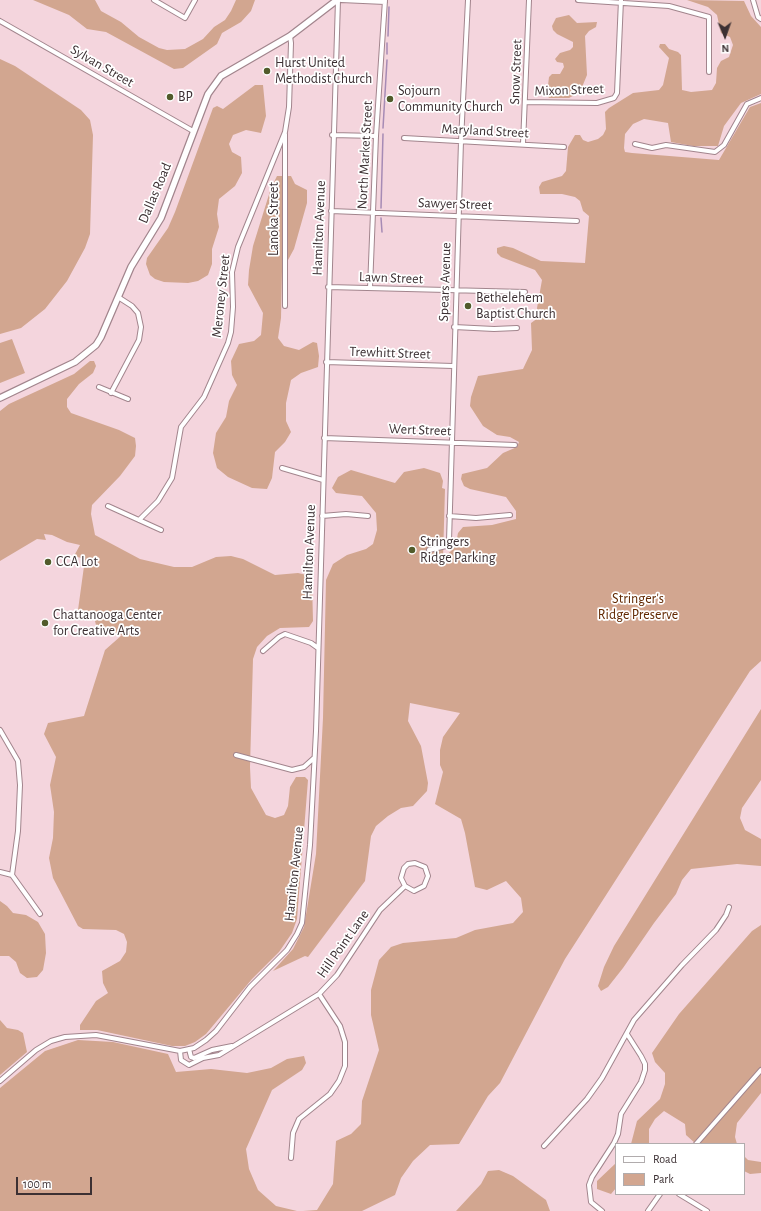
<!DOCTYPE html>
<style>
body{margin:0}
#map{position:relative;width:761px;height:1211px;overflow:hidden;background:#f4d5dd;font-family:"Alegreya Sans",sans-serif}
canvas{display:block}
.legend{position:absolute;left:615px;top:1143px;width:130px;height:52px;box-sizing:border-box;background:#fff;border:1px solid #b1acad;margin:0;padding:5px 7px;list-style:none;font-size:12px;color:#3c3033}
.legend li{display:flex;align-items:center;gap:8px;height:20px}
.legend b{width:20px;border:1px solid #b1acad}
.north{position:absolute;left:705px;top:16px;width:40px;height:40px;-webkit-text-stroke:3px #fff;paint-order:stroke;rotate:178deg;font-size:11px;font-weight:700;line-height:16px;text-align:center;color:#3c3033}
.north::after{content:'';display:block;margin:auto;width:14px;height:18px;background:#3c3033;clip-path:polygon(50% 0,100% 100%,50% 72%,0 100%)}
.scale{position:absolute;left:16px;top:1177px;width:76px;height:18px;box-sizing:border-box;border:2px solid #3c3033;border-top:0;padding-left:5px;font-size:12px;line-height:14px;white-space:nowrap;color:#3c3033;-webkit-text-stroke:3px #fff;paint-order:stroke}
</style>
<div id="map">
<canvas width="761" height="1211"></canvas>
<ul class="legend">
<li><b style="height:5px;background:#fff"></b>Road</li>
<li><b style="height:11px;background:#d2a690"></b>Park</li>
</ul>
<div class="north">N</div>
<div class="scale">100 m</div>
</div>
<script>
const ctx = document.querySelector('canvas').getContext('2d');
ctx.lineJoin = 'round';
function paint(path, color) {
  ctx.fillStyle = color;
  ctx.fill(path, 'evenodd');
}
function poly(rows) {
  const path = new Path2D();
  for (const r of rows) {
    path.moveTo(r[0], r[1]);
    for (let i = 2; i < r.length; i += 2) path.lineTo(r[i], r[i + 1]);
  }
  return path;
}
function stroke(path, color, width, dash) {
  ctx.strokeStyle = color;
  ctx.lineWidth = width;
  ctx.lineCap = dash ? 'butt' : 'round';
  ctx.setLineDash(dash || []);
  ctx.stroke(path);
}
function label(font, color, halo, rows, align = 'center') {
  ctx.font = font + ' "Alegreya Sans",sans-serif';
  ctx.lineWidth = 3.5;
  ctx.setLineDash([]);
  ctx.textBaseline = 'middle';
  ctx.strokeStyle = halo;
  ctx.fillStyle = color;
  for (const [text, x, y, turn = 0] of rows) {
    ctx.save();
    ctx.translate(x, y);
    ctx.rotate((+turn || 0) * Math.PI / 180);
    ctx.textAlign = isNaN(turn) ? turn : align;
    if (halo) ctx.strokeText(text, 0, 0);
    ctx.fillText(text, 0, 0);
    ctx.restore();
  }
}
paint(poly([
 [33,0,95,0,101,11,121,22,139,37,159,48,167,50,185,49,203,39,214,27,225,20,231,11,236,0,255,0,251,11,241,22,222,33,217,44,183,68,174,69,106,32,87,29,69,15],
 [687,0,744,1,751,16,761,27,761,94,741,103,724,126,718,146,693,146,671,142,668,123,644,119,633,124,625,134,624,148,625,152,632,153,719,160,750,107,761,103,761,661,750,671,565,959,500,1083,488,1096,459,1144,430,1145,413,1161,401,1178,395,1195,362,1211,303,1211,317,1210,333,1184,336,1141,351,1134,361,1124,362,1101,379,1050,371,1015,371,990,379,960,391,947,403,943,456,938,475,930,513,923,523,912,521,898,506,881,487,890,475,887,465,833,461,819,435,804,443,772,440,765,440,750,443,737,460,713,410,703,408,721,421,746,428,783,427,791,413,806,401,808,388,816,376,826,371,836,365,881,308,957,305,956,273,971,293,949,304,927,316,854,323,718,326,580,333,564,347,555,366,549,373,544,377,530,376,513,362,496,336,493,332,488,338,477,351,470,395,483,404,472,424,468,440,473,443,481,442,488,445,489,443,558,451,551,456,543,458,533,463,527,492,525,516,519,516,511,506,497,470,489,464,486,461,479,462,474,487,468,503,453,517,447,519,442,510,437,497,435,483,426,470,406,471,397,478,376,523,369,532,350,531,323,538,318,537,308,542,280,535,270,501,257,497,253,497,248,504,246,513,248,541,261,585,263,589,216,583,211,580,201,575,197,562,194,540,194,539,187,542,182,562,176,566,171,568,147,575,135,580,135,583,140,588,142,598,139,603,135,606,129,605,112,609,108,633,93,659,90,663,85,669,58,659,47,660,44,665,44,669,49,678,52,681,55,682,90,691,92,712,90,716,83,717,68,721,61,729,57,733,45,730,37,721,33,717,15,708,7],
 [569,15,577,23,597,22,596,27,589,31,585,36,587,75,580,92,569,98,549,98,547,94,549,77,552,74,560,74,564,67,563,63,557,62,555,59,560,53,570,50,573,47,573,42,557,34,553,30,552,26,556,18],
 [0,59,15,66,81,110,90,120,93,135,90,234,85,248,67,281,45,309,21,328,0,334],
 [255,85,263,85,266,116,261,133,246,130,233,135,229,144,232,152,241,157,242,173,235,186,219,199,217,214,219,227,212,249,212,264,208,275,198,281,188,283,164,282,155,279,150,275,146,264,147,258,168,228,175,212,213,108,217,106,223,109],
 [277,176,291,176,295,184,307,190,307,203,294,249,282,271,281,318,278,338,284,346,299,350,313,342,317,343,319,356,318,367,301,373,291,380,286,403,286,421,291,432,285,442,275,452,272,478,267,489,252,488,228,477,217,468,213,453,216,433,226,417,229,401,237,385,232,375,231,361,239,344,254,341,261,335,263,313,248,285,249,270,253,246,271,188],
 [12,339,25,373,0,383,0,343],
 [90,361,94,361,96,366,93,373,79,384,67,399,67,407,71,413,119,430,135,438,136,446,135,456,120,476,92,505,91,514,95,535,140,559,174,567,192,567,216,557,231,556,243,559,275,575,298,573,311,576,312,582,313,621,309,627,280,628,267,636,257,647,253,659,250,767,251,788,266,815,275,818,284,815,288,806,290,787,296,777,305,777,308,780,297,919,292,933,279,952,252,979,206,1034,195,1042,185,1046,172,1046,97,1030,80,1030,80,1025,96,1001,108,993,103,983,102,971,120,961,126,952,127,942,124,934,116,930,83,929,78,926,53,878,49,858,53,838,54,812,50,785,56,757,44,734,48,723,84,716,105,650,122,635,94,628,96,625,93,613,89,611,78,610,85,559,74,556,80,545,67,542,52,535,44,534,46,540,37,539,0,561,0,411,9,404,74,374],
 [761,709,761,780,742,808,740,818,745,830,761,839,761,866,737,864,691,869,682,880,676,894,654,923,623,968,608,987,601,991,598,986,604,967,614,946],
 [0,901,7,906,13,913,26,915,38,922,45,934,46,953,43,970,37,977,27,978,20,973,16,962,9,956,0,956],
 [761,925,761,1093,737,1123,735,1137,737,1144,696,1144,686,1135,685,1124,664,1111,655,1119,649,1129,649,1144,631,1144,637,1121,660,1099,665,1084,665,1073,655,1062,652,1053,679,1014,752,931],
 [0,1020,7,1028,18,1030,23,1033,27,1052,0,1075],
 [78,1040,113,1042,168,1054,176,1072,211,1069,247,1073,271,1068,287,1059,304,1056,306,1063,302,1070,272,1090,246,1149,249,1169,258,1190,276,1206,297,1211,0,1211,0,1088,45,1051],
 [744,1156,748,1160,761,1162,761,1173,750,1174,744,1171],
 [616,1163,616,1188,611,1194,597,1189,597,1181],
 [499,1170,513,1176,546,1200,550,1211,456,1211,481,1184,488,1171]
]), '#d2a690');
stroke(poly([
 [388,36,389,7],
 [387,54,387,43],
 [383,128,387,60],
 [381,208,383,134],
 [381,218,382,232]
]), '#a68bb5', 1.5);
const street = poly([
 [154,0,185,18,195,0],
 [341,0,385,2],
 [578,0,669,6,709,17,709,72],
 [753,0,758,17,761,19],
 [0,21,193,131],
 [526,102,597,103,614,98,617,93,621,0],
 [332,135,376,136],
 [404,138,564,147],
 [523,144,529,0],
 [635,144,652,148,666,145,715,152,724,145,747,104,761,98],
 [331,211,577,221],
 [328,287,525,292],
 [370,288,376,136,385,0],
 [285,306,285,134],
 [454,327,494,329,517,328],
 [326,362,453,366],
 [99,387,128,399],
 [111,393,139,340,141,327,138,313,132,306,118,297],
 [324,438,515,445],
 [282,468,323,480],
 [108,506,161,530],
 [322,516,346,514,368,516],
 [449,516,476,518,510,515],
 [139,520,158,501,172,478,181,427,204,397,228,343,231,332,233,307,232,272,238,247,285,132,289,107,291,43,290,36],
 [429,550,446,546,449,541,461,141,468,0],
 [263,651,279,637,285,634,311,643,318,648],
 [0,730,18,761,20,785,18,831,12,875,40,914],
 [236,755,292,770,304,767,314,758],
 [0,872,12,875],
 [189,1049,191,1057,194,1058,212,1050,232,1046],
 [180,1051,181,1060,189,1065,203,1058,219,1055,319,994,337,975,380,910,405,886,401,878,404,868,408,864,415,863,425,867,428,876,424,886,414,891,405,886],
 [0,1081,36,1050,51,1041,65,1037,96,1035,180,1051,194,1048,206,1040,216,1031,250,987,287,950,297,934,302,923,310,845,316,731,338,0],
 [696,1144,761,1070],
 [544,1146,587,1099,602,1078,634,1020,682,965,716,930,726,915,729,907],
 [291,1158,293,1133,299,1119,330,1094,339,1081,345,1066,345,1042,340,1026,319,994],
 [679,1194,707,1211],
 [602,1211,591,1202,589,1185,592,1177,614,1143,618,1134,621,1114,641,1082,645,1070,645,1064,641,1056,627,1034],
 [648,1211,660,1194]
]);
const secondary = poly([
 [0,398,75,362,96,345,101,337,131,267,161,218,208,94,221,76,290,36,337,0]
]);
stroke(street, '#a2858d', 6);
stroke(secondary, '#a2858d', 8);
stroke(street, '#fff', 4);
stroke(secondary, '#fff', 5.5);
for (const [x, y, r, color] of [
 [267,71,4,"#515b2b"],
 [170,97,4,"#515b2b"],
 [390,99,4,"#515b2b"],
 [468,306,4,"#515b2b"],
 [412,550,4,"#515b2b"],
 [48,562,4,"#515b2b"],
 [45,623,4,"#515b2b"]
]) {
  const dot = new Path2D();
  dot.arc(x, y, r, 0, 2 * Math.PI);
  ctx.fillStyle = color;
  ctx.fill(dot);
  stroke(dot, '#fff', 1.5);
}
label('14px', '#3c3033', '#fff', [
 ["Hurst United",275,63],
 ["Methodist Church",275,79],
 ["Sojourn",398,91],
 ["Community Church",398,107],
 ["BP",178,97],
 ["Bethelehem",476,298],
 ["Baptist Church",476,314],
 ["Stringers",420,542],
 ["Ridge Parking",420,558],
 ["CCA Lot",56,562],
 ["Chattanooga Center",53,615],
 ["for Creative Arts",53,631]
], 'left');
label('14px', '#3c3033', '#fff', [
 ["Sylvan Street",102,66,30],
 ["Snow Street",516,72,-88],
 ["Mixon Street",569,90,-2],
 ["Maryland Street",485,131,3],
 ["North Market Street",365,155,-87],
 ["Dallas Road",155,193,-67],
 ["Sawyer Street",455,204,2],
 ["Lanoka Street",274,219,-90],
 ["Hamilton Avenue",319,228,-88],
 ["Lawn Street",391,278,2],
 ["Spears Avenue",445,282,-88],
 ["Meroney Street",221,296,-84],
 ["Trewhitt Street",390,353,2],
 ["Wert Street",420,430,2],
 ["Hamilton Avenue",309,552,-88],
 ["Hamilton Avenue",294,874,-84],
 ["Hill Point Lane",343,944,-55]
]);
label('14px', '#622800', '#fff', [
 ["Stringer's",638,599],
 ["Ridge Preserve",638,615]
]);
</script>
